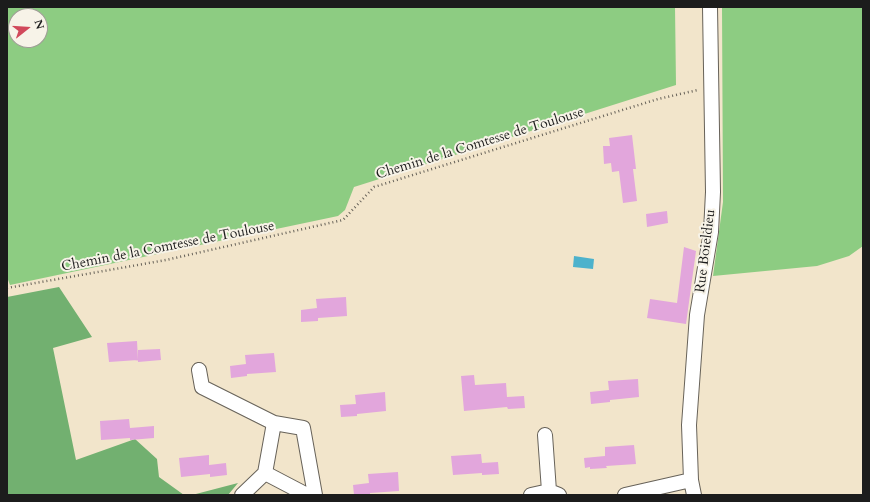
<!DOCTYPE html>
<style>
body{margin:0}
#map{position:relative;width:870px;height:502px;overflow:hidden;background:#f2e5cb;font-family:Cardo,serif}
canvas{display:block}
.frame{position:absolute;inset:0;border:8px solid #1c1c1c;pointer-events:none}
.north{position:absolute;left:8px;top:8px;width:40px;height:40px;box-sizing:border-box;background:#f7f3e8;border:1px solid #9f9d96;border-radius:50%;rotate:73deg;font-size:11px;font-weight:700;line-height:16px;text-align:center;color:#1c1c1c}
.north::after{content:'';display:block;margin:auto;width:14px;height:18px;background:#d1495b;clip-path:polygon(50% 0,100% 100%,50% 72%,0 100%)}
</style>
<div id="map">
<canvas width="870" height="502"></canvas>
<div class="frame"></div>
<div class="north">N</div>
</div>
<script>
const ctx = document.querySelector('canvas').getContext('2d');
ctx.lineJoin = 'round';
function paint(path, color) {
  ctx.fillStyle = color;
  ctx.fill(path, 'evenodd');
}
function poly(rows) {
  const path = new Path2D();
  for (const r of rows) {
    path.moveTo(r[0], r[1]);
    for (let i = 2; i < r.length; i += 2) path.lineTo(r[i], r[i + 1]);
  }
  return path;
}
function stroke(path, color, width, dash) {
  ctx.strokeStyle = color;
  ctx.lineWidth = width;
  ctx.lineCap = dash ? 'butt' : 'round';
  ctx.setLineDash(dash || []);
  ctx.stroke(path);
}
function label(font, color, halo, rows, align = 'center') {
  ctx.font = font + ' Cardo,serif';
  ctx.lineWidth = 4;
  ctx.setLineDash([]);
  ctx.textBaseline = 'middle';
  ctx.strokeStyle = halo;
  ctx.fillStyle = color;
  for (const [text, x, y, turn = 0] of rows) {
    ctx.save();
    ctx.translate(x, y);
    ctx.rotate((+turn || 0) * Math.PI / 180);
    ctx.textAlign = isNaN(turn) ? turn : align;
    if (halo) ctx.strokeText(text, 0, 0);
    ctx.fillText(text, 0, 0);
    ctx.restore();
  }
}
paint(poly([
 [7,7,675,7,676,85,354,187,345,210,338,216,10,285,7,277],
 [16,16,40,16,40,40,16,40],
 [722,7,863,7,863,246,849,256,817,266,713,276,723,202]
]), '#8dcc82');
paint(poly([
 [59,287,92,337,53,348,76,460,135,439,157,459,159,477,184,495,7,495,7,297],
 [238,483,228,495,192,495]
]), '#72b070');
paint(poly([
 [574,256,594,259,593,269,573,267]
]), '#4db2cc');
paint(poly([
 [632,135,636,169,633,169,637,201,623,203,619,171,612,172,611,163,604,164,603,146,610,146,609,138],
 [667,211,668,223,647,227,646,214],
 [684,247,696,251,686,324,647,318,650,299,677,303],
 [346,297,347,316,318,318,318,321,301,322,301,310,317,308,316,299],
 [137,341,138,360,109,362,107,343],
 [160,349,161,360,138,362,138,350],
 [274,353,276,372,247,374,247,376,231,378,230,366,246,364,245,355],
 [474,375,475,385,506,383,507,397,524,396,525,408,508,409,507,407,464,411,461,376],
 [638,379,639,397,610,400,610,402,591,404,590,392,609,390,608,381],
 [385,392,386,411,357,414,357,416,341,417,340,405,356,404,355,395],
 [129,419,130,428,154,426,154,438,130,440,130,438,101,440,100,421],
 [634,445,636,464,606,466,607,468,590,469,590,467,585,468,584,458,605,456,605,447],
 [481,454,482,463,498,462,499,474,482,475,482,473,453,475,451,456],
 [209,455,209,465,226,463,227,475,210,477,210,474,181,477,179,458],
 [398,472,399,491,370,493,370,495,354,495,353,485,369,483,368,474]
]), '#e2a6dc');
const street = poly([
 [199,370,202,387,274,423,303,428,315,495],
 [545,435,549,491],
 [265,473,274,423],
 [242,495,265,473,307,495],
 [531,495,549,491,559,495],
 [625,495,691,480],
 [694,495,691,480,689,425,697,315,711,232,713,192,710,7]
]);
stroke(street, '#676259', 16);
stroke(poly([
 [7,288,166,260,343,220,374,187,658,99,698,90]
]), '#676259', 2.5, [1, 3]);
stroke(street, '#fff', 14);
label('14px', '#1c1c1c', '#f7f3e8', [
 ["Chemin de la Comtesse de Toulouse",480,144,-17],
 ["Chemin de la Comtesse de Toulouse",168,247,-11],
 ["Rue Boieldieu",706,251,-83]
]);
</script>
